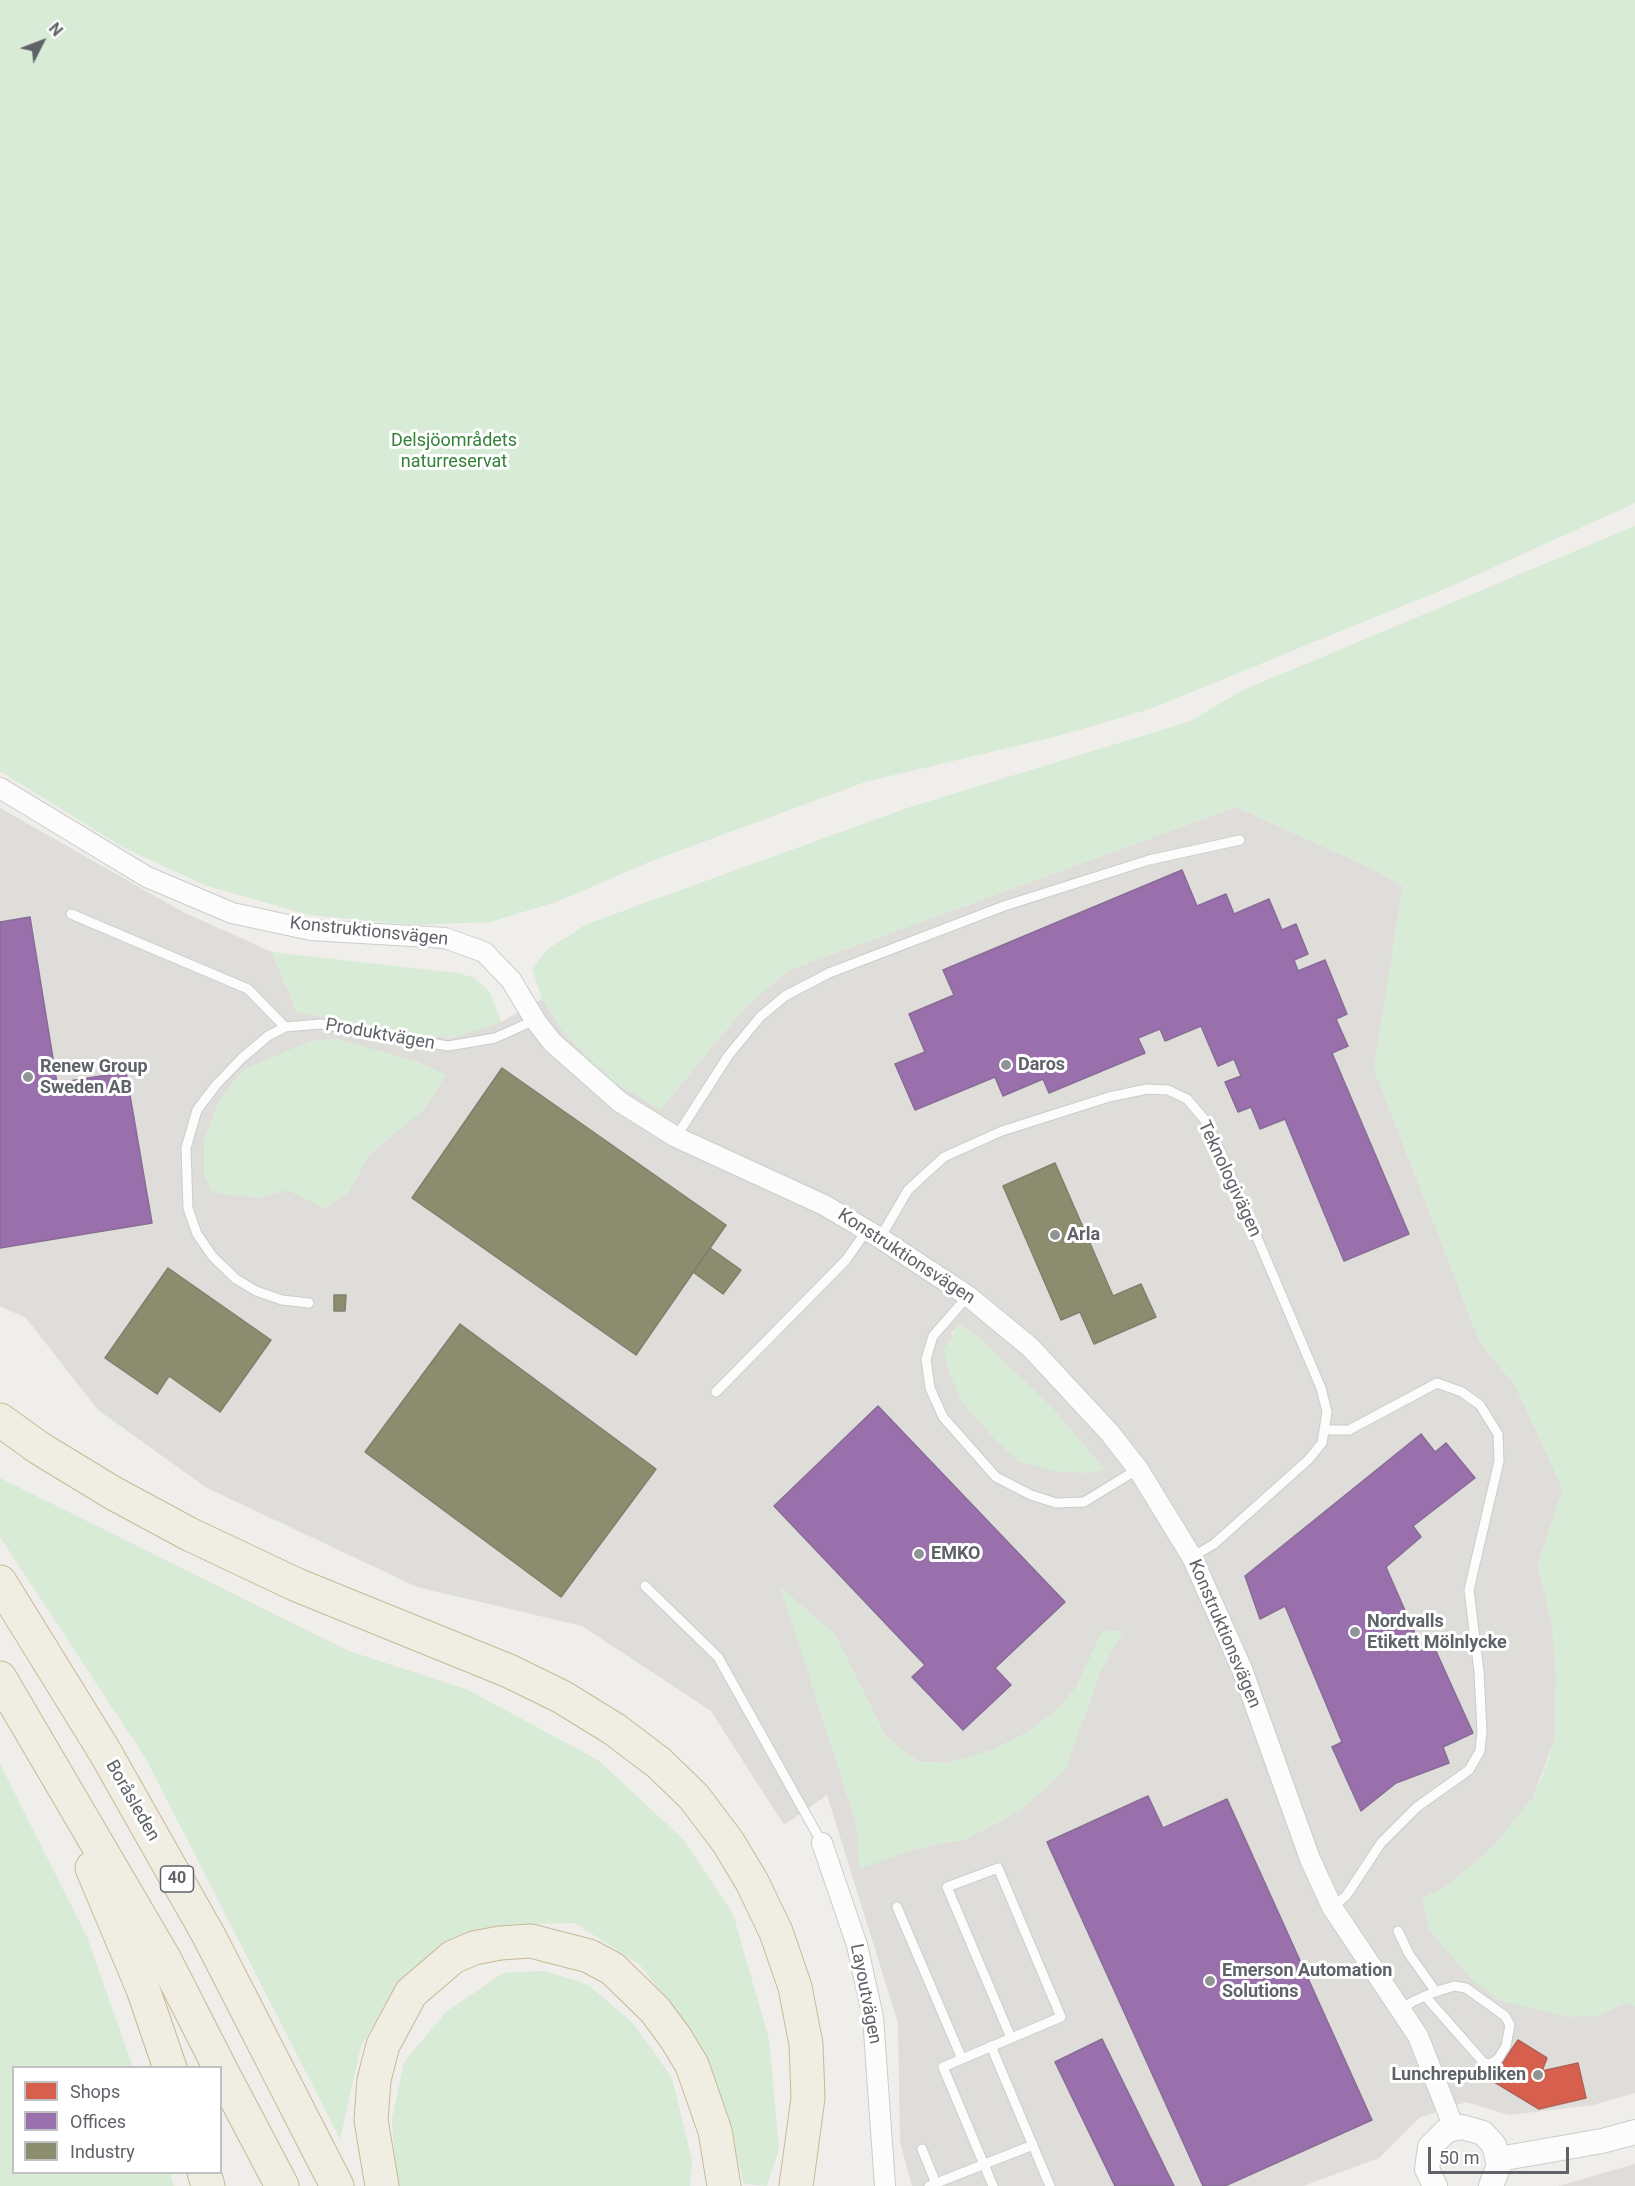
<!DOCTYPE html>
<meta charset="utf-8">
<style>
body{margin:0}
#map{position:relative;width:1635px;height:2186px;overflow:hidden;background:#efeeea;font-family:Roboto,sans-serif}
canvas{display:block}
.legend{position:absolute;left:12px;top:2066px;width:210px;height:108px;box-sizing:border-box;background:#fff;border:2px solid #bfc1c3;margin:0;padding:8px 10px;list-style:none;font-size:18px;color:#5f6368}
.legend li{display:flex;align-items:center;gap:12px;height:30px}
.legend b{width:30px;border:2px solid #bfc1c3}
.north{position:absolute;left:12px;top:12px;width:60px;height:60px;-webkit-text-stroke:4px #fff;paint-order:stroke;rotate:48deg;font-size:16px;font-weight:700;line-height:24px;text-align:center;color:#5f6368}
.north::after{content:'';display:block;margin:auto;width:21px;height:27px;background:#5f6368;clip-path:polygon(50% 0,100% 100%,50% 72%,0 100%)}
.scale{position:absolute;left:1428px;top:2147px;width:141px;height:27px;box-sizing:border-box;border:3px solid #5f6368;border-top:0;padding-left:8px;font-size:18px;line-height:21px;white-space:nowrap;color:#5f6368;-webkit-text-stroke:4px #fff;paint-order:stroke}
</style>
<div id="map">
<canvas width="1635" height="2186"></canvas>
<ul class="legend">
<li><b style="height:16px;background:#d6604d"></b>Shops</li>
<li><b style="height:16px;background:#9970ab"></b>Offices</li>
<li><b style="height:16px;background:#8c8c6e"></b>Industry</li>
</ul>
<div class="north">N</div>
<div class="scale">50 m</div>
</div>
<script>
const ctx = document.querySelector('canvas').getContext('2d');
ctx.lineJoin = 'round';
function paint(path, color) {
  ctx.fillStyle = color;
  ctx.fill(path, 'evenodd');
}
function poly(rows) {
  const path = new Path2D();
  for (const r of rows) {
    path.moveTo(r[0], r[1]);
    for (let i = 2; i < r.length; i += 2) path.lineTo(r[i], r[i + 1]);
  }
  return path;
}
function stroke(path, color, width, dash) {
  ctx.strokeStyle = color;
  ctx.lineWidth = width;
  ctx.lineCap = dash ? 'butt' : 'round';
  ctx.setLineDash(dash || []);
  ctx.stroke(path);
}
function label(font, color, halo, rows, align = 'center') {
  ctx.font = font + ' Roboto,sans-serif';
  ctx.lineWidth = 6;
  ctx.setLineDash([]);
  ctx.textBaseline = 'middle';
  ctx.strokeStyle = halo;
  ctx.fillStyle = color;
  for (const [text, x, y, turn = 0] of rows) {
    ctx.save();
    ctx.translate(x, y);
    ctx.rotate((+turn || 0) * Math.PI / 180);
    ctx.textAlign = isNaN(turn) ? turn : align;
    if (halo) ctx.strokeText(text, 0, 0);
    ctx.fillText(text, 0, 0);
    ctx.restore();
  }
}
paint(poly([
 [1236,807,1369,867,1403,886,1374,1069,1480,1342,1515,1385,1563,1489,1538,1565,1552,1624,1556,1672,1555,1738,1533,1798,1492,1848,1446,1887,1423,1898,1429,1929,1473,1981,1596,2016,1625,2003,1635,2006,1635,2093,1593,2105,1509,2115,1466,2102,1419,2118,1379,2158,1303,2186,912,2186,900,2142,898,2023,827,1795,784,1825,711,1711,582,1626,417,1587,207,1488,98,1410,26,1318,0,1306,0,808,185,913,272,952,297,1012,453,1038,501,1022,542,999,565,1034,660,1110,744,1008,789,970],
 [338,1039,368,1049,386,1141,369,1154,349,1191,325,1208,288,1190,204,1141,219,1101,244,1069],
 [960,1324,986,1344,1052,1408,1104,1469,1020,1462,995,1439,960,1399,952,1333],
 [781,1588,835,1635,885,1736,918,1762,948,1763,992,1750,1026,1733,1054,1713,1076,1688,1103,1630,1122,1632,1100,1672,1066,1768,1021,1810,966,1839,919,1848,860,1868,856,1822],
 [1635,2164,1635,2186,1558,2186]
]), '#dfddda');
paint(poly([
 [0,0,1635,0,1635,503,1461,582,1150,709,1058,736,865,782,649,862,556,902,490,922,412,925,309,915,207,886,124,848,0,771],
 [1635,526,1635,2006,1625,2003,1596,2016,1567,2017,1501,2001,1473,1981,1429,1929,1423,1898,1446,1887,1492,1848,1533,1798,1543,1775,1555,1738,1556,1672,1552,1624,1538,1565,1563,1489,1515,1385,1480,1342,1374,1069,1403,886,1369,867,1236,807,789,970,744,1008,660,1110,606,1077,565,1034,542,999,532,968,548,949,587,924,907,808,1191,721,1241,691],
 [272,952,458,973,475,978,490,992,501,1022,454,1038,408,1034,297,1012],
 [338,1039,419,1062,446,1075,424,1110,369,1154,349,1191,325,1208,288,1190,260,1198,213,1193,204,1176,204,1141,219,1101,244,1069,311,1041],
 [960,1324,986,1344,1052,1408,1105,1470,1086,1473,1054,1471,1020,1462,995,1439,960,1399,950,1374,943,1350],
 [0,1478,349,1651,468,1690,598,1760,683,1839,733,1914,769,2039,779,2149,767,2186,744,2184,728,2120,688,2027,640,1965,575,1923,505,1925,439,1949,397,1984,361,2046,340,2139,146,1759,0,1537],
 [780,1586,835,1635,885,1736,918,1762,948,1763,992,1750,1026,1733,1054,1713,1076,1688,1103,1630,1122,1632,1100,1672,1066,1768,1021,1810,966,1839,919,1848,860,1869,856,1822],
 [0,1764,87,1937,133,2067,14,2068,14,2172,170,2173,174,2186,0,2186],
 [544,1971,587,1984,633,2023,672,2078,692,2160,690,2186,396,2186,392,2119,404,2062,446,2012,503,1973]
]), '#d8ebd6');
const shops = poly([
 [1518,2040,1547,2058,1542,2071,1578,2063,1586,2098,1539,2109,1491,2080,1518,2040]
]);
paint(shops, '#d6604d');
stroke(shops, '#b26155', 1.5);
const offices = poly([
 [1182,870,1197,906,1226,894,1234,914,1269,899,1282,930,1296,924,1308,954,1294,960,1298,971,1325,960,1347,1014,1336,1019,1348,1046,1332,1053,1409,1234,1344,1261,1285,1119,1260,1129,1251,1107,1238,1112,1225,1082,1241,1076,1234,1059,1218,1066,1201,1026,1165,1041,1160,1029,1138,1038,1145,1053,1049,1093,1043,1079,1003,1096,995,1077,915,1110,895,1064,925,1052,909,1014,954,995,943,970,1182,870],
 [30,917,57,1083,126,1072,152,1223,0,1248,0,922,30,917],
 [878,1406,1065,1602,995,1668,1011,1685,963,1730,912,1677,925,1665,774,1506,878,1406],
 [1421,1434,1435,1452,1446,1443,1475,1478,1413,1526,1421,1537,1386,1567,1420,1645,1435,1649,1473,1733,1443,1747,1449,1763,1396,1783,1361,1811,1332,1747,1342,1742,1285,1606,1260,1619,1245,1576,1421,1434],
 [1148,1796,1163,1828,1227,1799,1372,2120,1225,2186,1203,2186,1047,1842,1148,1796],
 [1102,2039,1174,2186,1115,2186,1055,2062,1102,2039]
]);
paint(offices, '#9970ab');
stroke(offices, '#886c97', 1.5);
const industry = poly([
 [502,1068,726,1225,636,1355,412,1198,502,1068],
 [1055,1163,1113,1296,1141,1284,1156,1317,1094,1344,1080,1312,1061,1320,1003,1186,1055,1163],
 [710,1248,741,1270,723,1294,693,1272,710,1248],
 [168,1268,271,1340,220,1412,169,1376,157,1394,105,1358,168,1268],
 [334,1295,346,1295,345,1311,334,1311,334,1295],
 [460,1324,656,1469,561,1597,365,1452,460,1324]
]);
paint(industry, '#8c8c6e');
stroke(industry, '#7e806c', 1.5);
const service = poly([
 [71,914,248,989,285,1027],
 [676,1137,728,1056,760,1017,785,996,829,973,1004,906,1149,860,1240,840],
 [880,1238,908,1190,944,1157,1002,1131,1109,1097,1147,1089,1168,1090,1187,1099,1204,1119,1222,1155,1321,1388,1327,1412,1322,1443,1308,1460,1214,1544,1192,1557],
 [968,1296,933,1336,926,1359,930,1388,943,1417,996,1477,1031,1495,1056,1503,1084,1502,1138,1469],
 [309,1303,282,1300,256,1291,236,1279,213,1257,197,1234,188,1208,186,1148,197,1110,216,1085,242,1058,268,1036,285,1027,321,1024,448,1046,495,1038,535,1020],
 [716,1392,846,1260,867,1230],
 [1325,1430,1349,1430,1437,1383,1462,1392,1480,1405,1498,1434,1499,1461,1469,1590,1479,1672,1482,1731,1480,1751,1469,1770,1417,1807,1381,1843,1346,1896,1332,1907],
 [645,1586,718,1657,822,1843],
 [897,1907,962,2059],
 [1398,1931,1409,1954,1436,1992],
 [1401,2009,1414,2001,1432,1993,1454,1986,1466,1988,1505,2016,1510,2025,1506,2046,1498,2059,1490,2064,1484,2063,1425,1996],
 [991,2046,1050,2186],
 [922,2149,937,2186],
 [929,2186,1033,2145],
 [993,2186,943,2067,1061,2017,998,1868,947,1887,1011,2038]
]);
const minor = poly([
 [0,788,147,877,232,913,311,930,445,938,484,952,511,980,535,1020,552,1042,620,1102,676,1137,824,1205,880,1238,968,1296,1030,1347,1109,1432,1138,1469,1192,1557,1242,1669,1310,1859,1332,1907,1418,2036,1454,2128],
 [822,1843,857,1945,873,2017,885,2186]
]);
const tertiary = poly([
 [1499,2159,1602,2141,1635,2132],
 [1435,2186,1427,2169,1430,2147,1447,2130,1462,2127,1483,2133,1494,2145,1499,2165,1491,2186]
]);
const motorway = poly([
 [0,1420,39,1448,113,1493,189,1534,297,1585,509,1671,562,1697,614,1729,659,1763,694,1797,728,1842,752,1882,776,1932,795,1987,806,2044,808,2098,796,2186],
 [0,1582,105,1752,209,1936,337,2186],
 [0,1678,164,1958,220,2068],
 [92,1868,143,1989,170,2068],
 [220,2068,282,2186],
 [204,2172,208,2186],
 [382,2186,371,2120,374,2080,383,2045,411,1993,453,1957,474,1948,500,1943,531,1941,589,1956,613,1969,655,2010,675,2037,692,2065,715,2131,724,2186]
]);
stroke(service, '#cbcccc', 11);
stroke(minor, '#cbcccc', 22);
stroke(tertiary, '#cbcccc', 26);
stroke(motorway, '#c8b996', 35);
stroke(service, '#fdfcfc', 9);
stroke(minor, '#fdfcfc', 20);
stroke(tertiary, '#fdfcfc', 24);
stroke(motorway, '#f0ede3', 33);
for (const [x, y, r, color] of [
 [1006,1065,6,"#919496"],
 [28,1077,6,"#919496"],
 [1055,1235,6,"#919496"],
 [919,1554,6,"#919496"],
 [1355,1632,6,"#919496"],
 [1210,1981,6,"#919496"],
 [1538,2075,6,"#919496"]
]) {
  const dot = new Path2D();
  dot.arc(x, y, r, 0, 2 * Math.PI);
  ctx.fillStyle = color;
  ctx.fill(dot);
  stroke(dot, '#fff', 2);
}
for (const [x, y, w] of [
 [177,1879,33]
]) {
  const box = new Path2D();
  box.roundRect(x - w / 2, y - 13, w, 26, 4.5);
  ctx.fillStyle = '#fff';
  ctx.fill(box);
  stroke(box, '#5f6368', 1.5);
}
label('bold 16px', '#5f6368', null, [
 ["40",177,1879]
]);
label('18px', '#348238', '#fff', [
 ["Delsjöområdets",454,441],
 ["naturreservat",454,462]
]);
label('18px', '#5f6368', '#fff', [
 ["Konstruktionsvägen",369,932,6],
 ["Produktvägen",380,1035,10],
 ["Teknologivägen",1229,1179,65],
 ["Konstruktionsvägen",906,1257,33],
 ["Konstruktionsvägen",1224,1634,67],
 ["Boråsleden",132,1801,60],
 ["Layoutvägen",865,1994,79]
]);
label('bold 18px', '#5f6368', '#fff', [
 ["Daros",1018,1065],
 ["Renew Group",40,1067],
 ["Sweden AB",40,1088],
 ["Arla",1067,1235],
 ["EMKO",931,1554],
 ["Nordvalls",1367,1622],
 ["Etikett Mölnlycke",1367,1643],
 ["Emerson Automation",1222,1971],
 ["Solutions",1222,1992],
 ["Lunchrepubliken",1526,2075,"right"]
], 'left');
</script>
